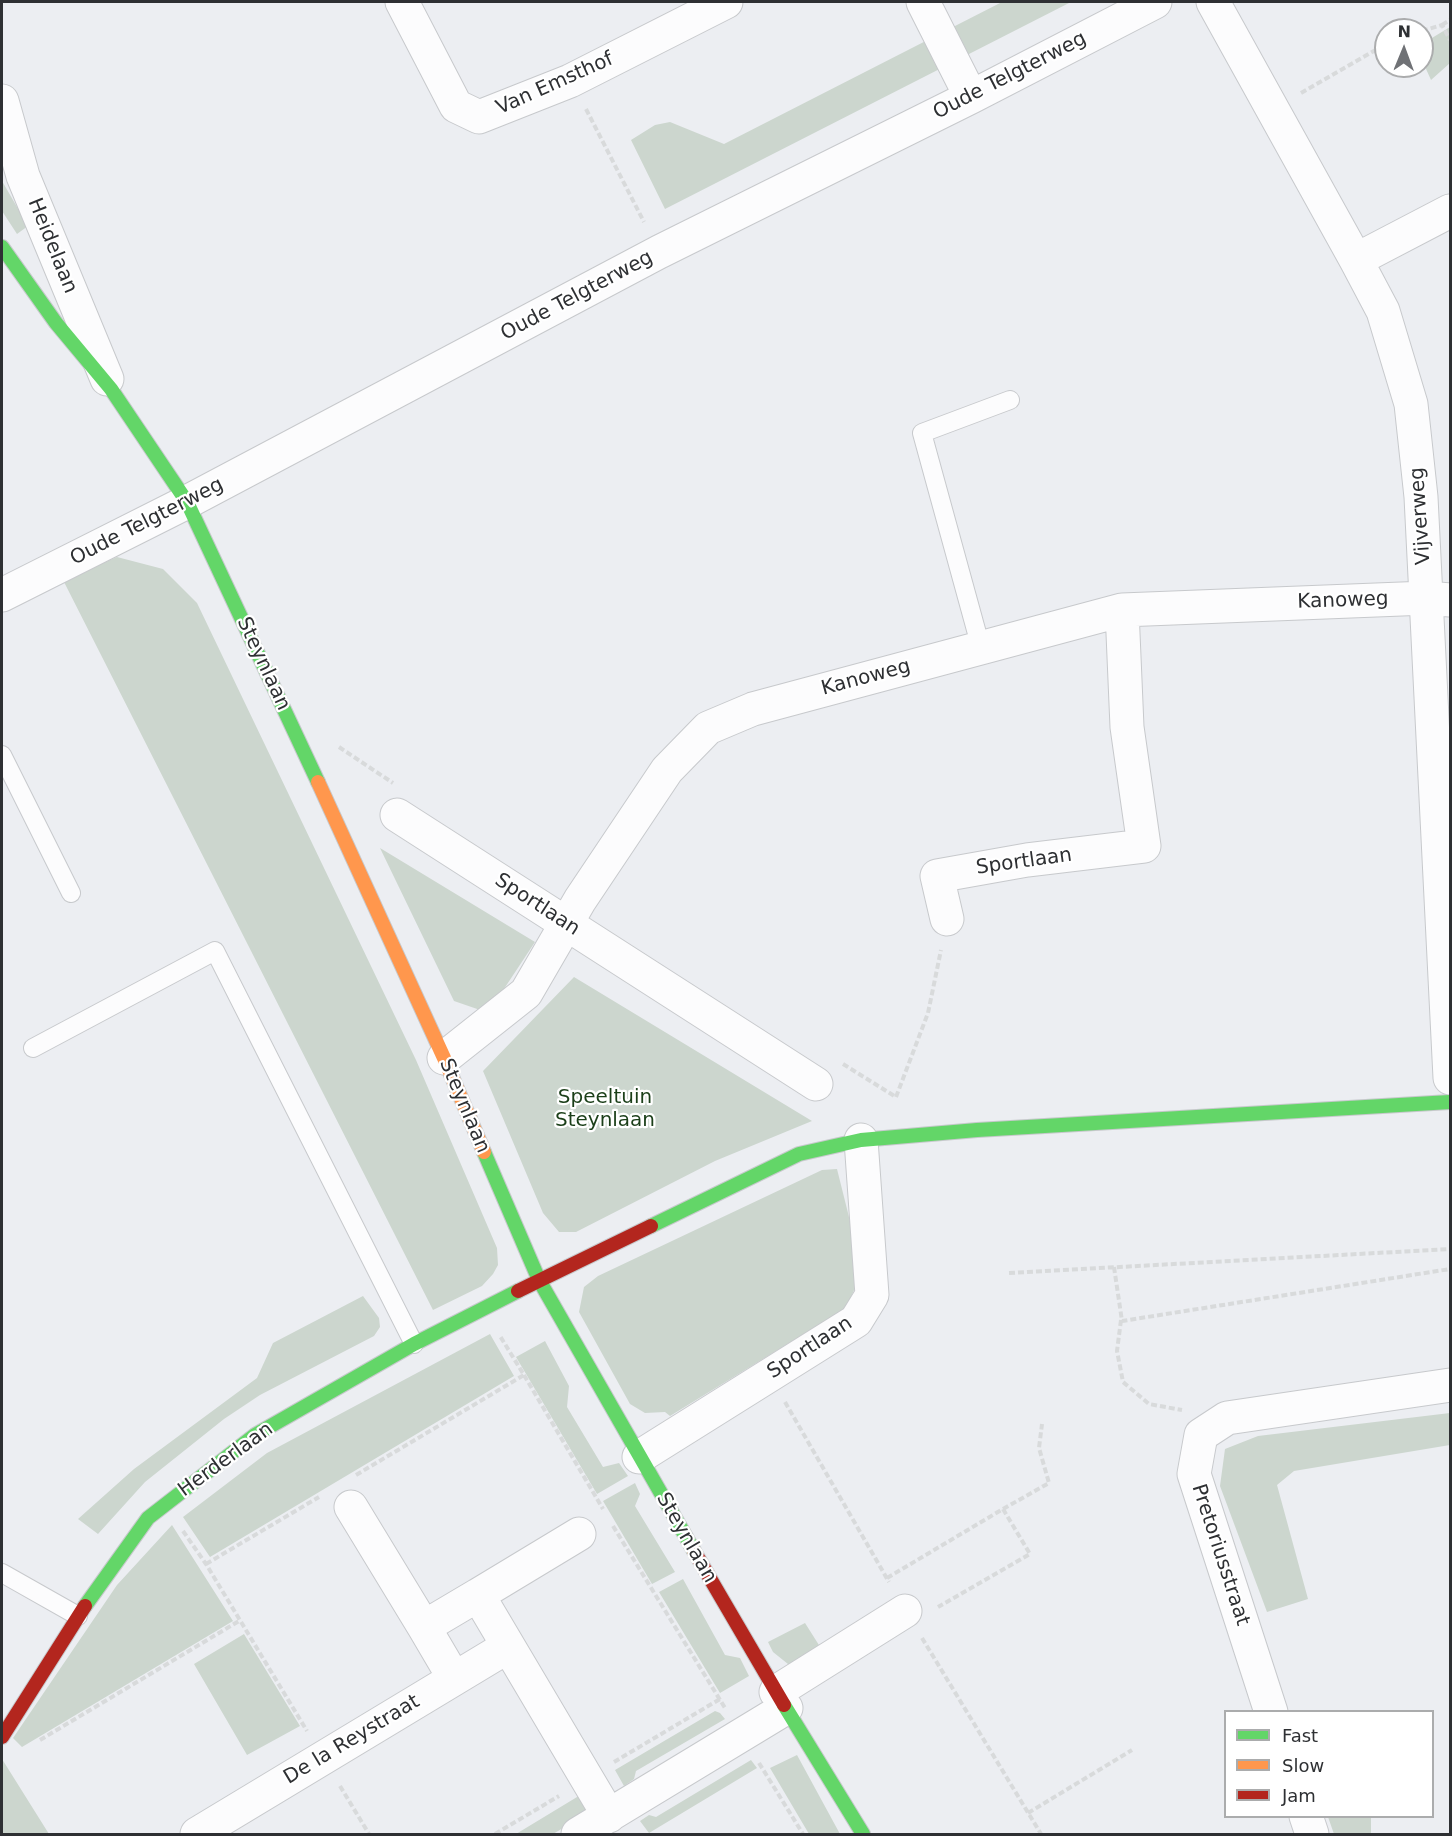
<!DOCTYPE html>
<style>
body{margin:0}
#map{position:relative;width:1452px;height:1836px;overflow:hidden;background:#eceef2;font-family:"DejaVu Sans",sans-serif}
canvas{display:block}
.frame{position:absolute;inset:0;border:3px solid #2e3033;pointer-events:none}
.legend{position:absolute;left:1224px;top:1710px;width:210px;height:108px;box-sizing:border-box;background:#fff;border:2px solid #abacad;margin:0;padding:8px 10px;list-style:none;font-size:18px;color:#2e3033}
.legend li{display:flex;align-items:center;gap:12px;height:30px}
.legend b{width:30px;border:2px solid #abacad}
.north{position:absolute;left:1374px;top:18px;width:60px;height:60px;box-sizing:border-box;background:#fff;border:2px solid #abacad;border-radius:50%;rotate:1deg;font-size:16px;font-weight:700;line-height:24px;text-align:center;color:#2e3033}
.north::after{content:'';display:block;margin:auto;width:21px;height:27px;background:#707276;clip-path:polygon(50% 0,100% 100%,50% 72%,0 100%)}
</style>
<div id="map">
<canvas width="1452" height="1836"></canvas>
<div class="frame"></div>
<ul class="legend">
<li><b style="height:8px;background:#63d668"></b>Fast</li>
<li><b style="height:8px;background:#ff974d"></b>Slow</li>
<li><b style="height:8px;background:#b3261e"></b>Jam</li>
</ul>
<div class="north">N</div>
</div>
<script>
const ctx = document.querySelector('canvas').getContext('2d');
ctx.lineJoin = 'round';
function paint(path, color) {
  ctx.fillStyle = color;
  ctx.fill(path, 'evenodd');
}
function poly(rows) {
  const path = new Path2D();
  for (const r of rows) {
    path.moveTo(r[0], r[1]);
    for (let i = 2; i < r.length; i += 2) path.lineTo(r[i], r[i + 1]);
  }
  return path;
}
function stroke(path, color, width, dash) {
  ctx.strokeStyle = color;
  ctx.lineWidth = width;
  ctx.lineCap = dash ? 'butt' : 'round';
  ctx.setLineDash(dash || []);
  ctx.stroke(path);
}
function label(font, color, halo, rows, align = 'center') {
  ctx.font = font + ' "DejaVu Sans",sans-serif';
  ctx.lineWidth = 4.5;
  ctx.setLineDash([]);
  ctx.textBaseline = 'middle';
  ctx.strokeStyle = halo;
  ctx.fillStyle = color;
  for (const [text, x, y, turn = 0] of rows) {
    ctx.save();
    ctx.translate(x, y);
    ctx.rotate((+turn || 0) * Math.PI / 180);
    ctx.textAlign = isNaN(turn) ? turn : align;
    if (halo) ctx.strokeText(text, 0, 0);
    ctx.fillText(text, 0, 0);
    ctx.restore();
  }
}
paint(poly([
 [1002,2,1071,2,665,209,631,140,655,125,670,122,724,144],
 [1450,27,1450,63,1431,80,1422,60,1422,44],
 [2,181,28,226,17,234,2,211],
 [117,557,163,569,197,603,416,1060,497,1248,498,1265,493,1274,482,1286,433,1310,63,580],
 [380,848,535,942,494,1004,483,1011,454,1001],
 [574,977,812,1121,715,1161,576,1232,559,1232,543,1213,483,1071],
 [837,1169,851,1225,855,1288,846,1308,670,1416,665,1412,645,1413,630,1404,579,1312,584,1287,598,1276,822,1170],
 [363,1296,379,1318,380,1327,374,1336,260,1395,224,1419,145,1482,98,1534,78,1519,134,1469,257,1378,273,1343],
 [490,1334,514,1376,210,1557,183,1517,267,1453],
 [545,1341,569,1386,567,1407,603,1467,619,1463,628,1476,597,1494,516,1357],
 [1450,1413,1450,1445,1294,1471,1277,1485,1308,1599,1267,1612,1220,1486,1225,1449,1258,1436],
 [635,1483,640,1494,635,1506,675,1572,652,1584,603,1501],
 [172,1525,233,1621,22,1747,13,1738,117,1585],
 [683,1579,725,1655,740,1658,749,1676,720,1693,659,1592],
 [805,1623,824,1653,800,1667,788,1664,773,1652,768,1642],
 [244,1634,300,1726,247,1755,194,1664],
 [715,1711,720,1713,725,1719,636,1771,634,1779,624,1786,615,1770],
 [797,1755,840,1834,809,1834,770,1768],
 [2,1759,49,1834,2,1834],
 [751,1760,757,1768,649,1833,640,1821,649,1815,656,1817],
 [582,1794,593,1810,553,1834,516,1834],
 [1328,1817,1371,1817,1371,1834,1334,1834]
]), '#ccd6ce');
const lane = poly([
 [981,648,922,433,1010,400],
 [2,755,71,893],
 [33,1048,215,951,414,1344],
 [2,1573,78,1616]
]);
const street = poly([
 [402,2,456,106,479,117,570,81,726,2],
 [923,2,971,97],
 [1213,2,1356,260,1383,311,1411,404,1421,497,1450,1078],
 [2,101,23,176,107,379],
 [1356,260,1450,211],
 [2,595,187,502,659,252,971,97,1155,2],
 [397,815,816,1084],
 [947,919,937,876,1027,860,1144,846,1127,727,1122,610],
 [444,1058,526,993,580,900,667,770,708,728,753,709,1122,610,1427,598,1450,600],
 [639,1457,856,1321,872,1295,861,1140],
 [351,1507,424,1627],
 [579,1534,478,1595,609,1816],
 [454,1678,424,1627,478,1595],
 [776,1692,905,1611],
 [1271,1712,1194,1474,1201,1435,1227,1418,1450,1385],
 [1306,1816,1312,1834],
 [197,1834,507,1647],
 [578,1834,786,1708]
]);
const fast = poly([
 [2,247,56,323,111,389,187,502,318,782],
 [484,1152,539,1280,694,1551],
 [651,1226,799,1154,861,1140,977,1130,1450,1102],
 [85,1606,148,1518,255,1435,414,1344,518,1291],
 [784,1705,863,1834]
]);
const slow = poly([
 [318,782,444,1058,484,1152]
]);
const jam = poly([
 [518,1291,651,1226],
 [694,1551,784,1705],
 [2,1737,85,1606]
]);
stroke(lane, '#c7c9cc', 20);
stroke(street, '#c7c9cc', 35);
stroke(fast, '#c7c9cc', 16);
stroke(slow, '#c7c9cc', 16);
stroke(jam, '#c7c9cc', 16);
stroke(poly([
 [1442,25,1450,20],
 [1422,31,1442,25,1450,40],
 [1301,93,1386,44],
 [586,109,644,222],
 [339,747,393,783],
 [843,1064,896,1097],
 [896,1097,928,1013,941,950],
 [1114,1267,1122,1321,1450,1269],
 [1009,1273,1450,1249],
 [1121,1320,1117,1351,1123,1382,1149,1404,1182,1410],
 [524,1375,603,1509],
 [785,1402,889,1582],
 [356,1475,524,1375,500,1336],
 [1003,1509,1049,1483,1039,1448,1042,1424],
 [613,1526,725,1708],
 [183,1531,206,1564,307,1731],
 [206,1564,319,1497],
 [887,1578,1003,1509,1030,1554,938,1607],
 [922,1638,1041,1834],
 [40,1740,239,1621],
 [614,1762,720,1699],
 [759,1763,803,1834],
 [340,1786,369,1834],
 [1028,1813,1132,1750],
 [495,1834,559,1796]
]), '#d8dadb', 4, [6, 3]);
stroke(lane, '#fcfcfd', 18);
stroke(street, '#fcfcfd', 33);
stroke(fast, '#63d668', 14);
stroke(slow, '#ff974d', 14);
stroke(jam, '#b3261e', 14);
label('20px', '#2e3033', '#fff', [
 ["Oude Telgterweg",1010,76,-27],
 ["Van Emsthof",555,84,-24],
 ["Heidelaan",52,246,68],
 ["Oude Telgterweg",577,296,-28],
 ["Vijverweg",1421,516,-94],
 ["Oude Telgterweg",147,522,-27],
 ["Kanoweg",1343,601,-2],
 ["Steynlaan",263,664,65],
 ["Kanoweg",866,678,-15],
 ["Sportlaan",1024,862,-8],
 ["Sportlaan",537,905,33],
 ["Steynlaan",464,1106,67],
 ["Sportlaan",810,1348,-33],
 ["Herderlaan",226,1460,-36],
 ["Steynlaan",686,1538,60],
 ["Pretoriusstraat",1220,1555,72],
 ["De la Reystraat",352,1740,-31]
]);
label('20px', '#1b3f19', '#fff', [
 ["Speeltuin",605,1098],
 ["Steynlaan",605,1121]
]);
</script>
